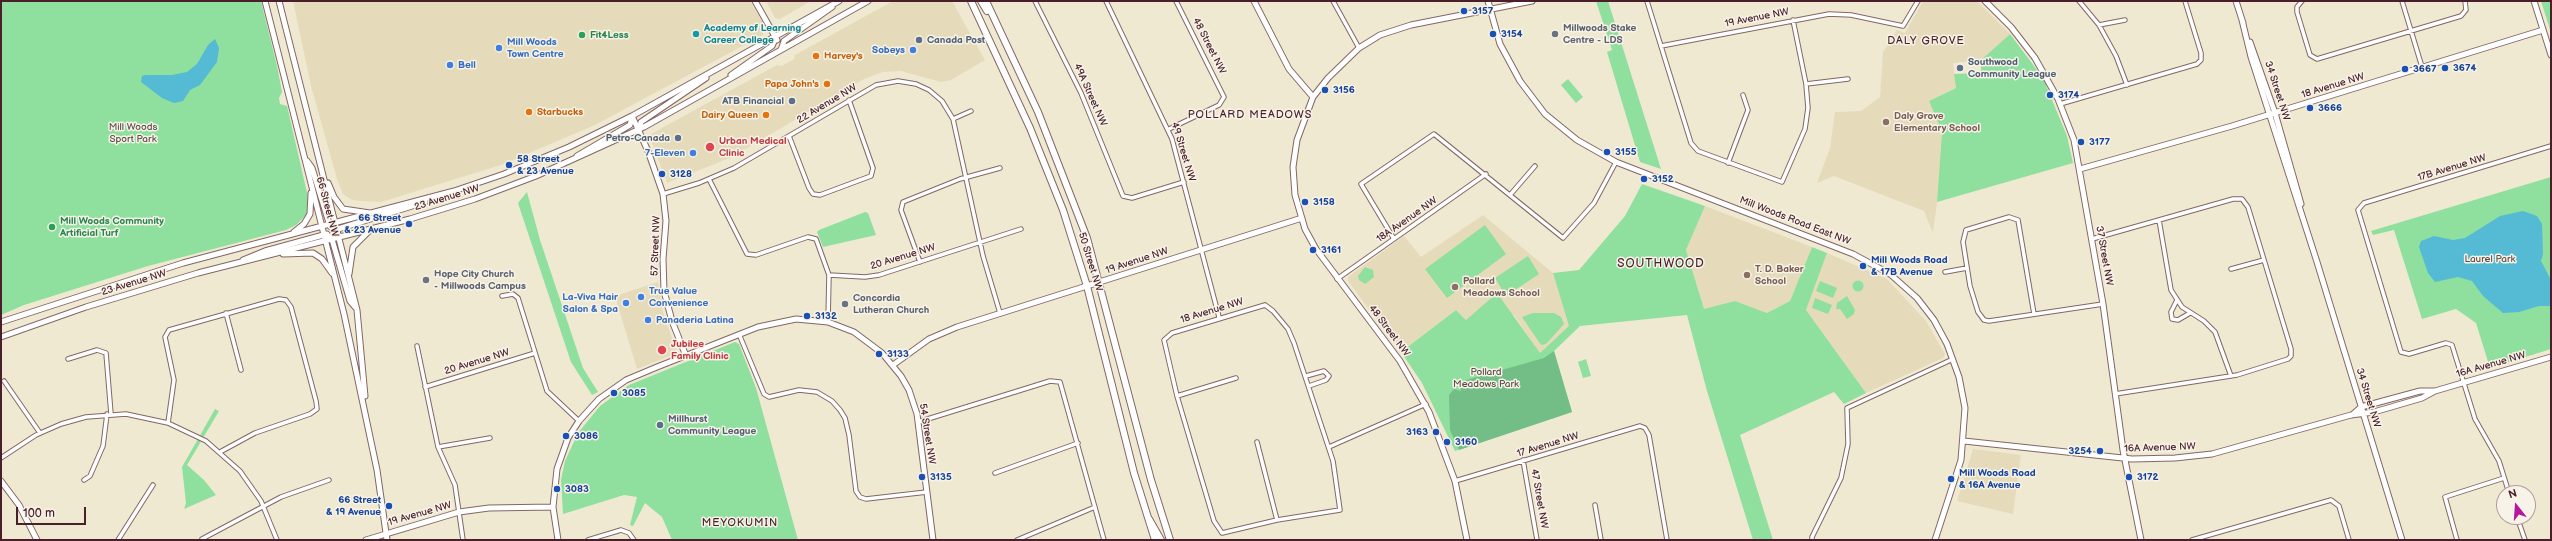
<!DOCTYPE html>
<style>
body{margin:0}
#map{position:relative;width:2552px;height:541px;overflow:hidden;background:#f0e9d1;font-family:"Balsamiq Sans",sans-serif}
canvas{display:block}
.frame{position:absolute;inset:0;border:2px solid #4a1f2b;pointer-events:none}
.north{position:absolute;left:2496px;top:485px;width:40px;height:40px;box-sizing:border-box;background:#f7f3e8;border:1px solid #b29e9c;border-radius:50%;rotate:343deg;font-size:11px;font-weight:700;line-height:16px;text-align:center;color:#4a1f2b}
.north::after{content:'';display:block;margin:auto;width:14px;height:18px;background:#b5179e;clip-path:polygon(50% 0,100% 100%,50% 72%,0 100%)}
.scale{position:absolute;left:16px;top:507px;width:70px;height:18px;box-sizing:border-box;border:2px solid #4a1f2b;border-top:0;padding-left:5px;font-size:12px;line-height:14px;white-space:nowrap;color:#4a1f2b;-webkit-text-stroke:3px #f7f3e8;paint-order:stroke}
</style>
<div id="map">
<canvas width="2552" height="541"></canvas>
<div class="frame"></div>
<div class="north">N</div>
<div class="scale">100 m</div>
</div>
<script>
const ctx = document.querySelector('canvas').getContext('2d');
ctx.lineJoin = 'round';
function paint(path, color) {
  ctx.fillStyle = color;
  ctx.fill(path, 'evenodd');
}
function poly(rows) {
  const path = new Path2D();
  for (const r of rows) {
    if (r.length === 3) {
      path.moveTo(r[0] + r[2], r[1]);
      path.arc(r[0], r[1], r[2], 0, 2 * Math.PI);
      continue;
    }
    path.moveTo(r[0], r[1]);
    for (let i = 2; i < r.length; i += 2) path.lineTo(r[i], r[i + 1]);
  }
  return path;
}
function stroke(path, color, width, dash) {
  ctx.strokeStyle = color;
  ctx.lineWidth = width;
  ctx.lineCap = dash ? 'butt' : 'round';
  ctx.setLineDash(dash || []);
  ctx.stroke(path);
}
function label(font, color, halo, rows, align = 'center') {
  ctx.font = font + ' "Balsamiq Sans",sans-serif';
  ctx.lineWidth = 3;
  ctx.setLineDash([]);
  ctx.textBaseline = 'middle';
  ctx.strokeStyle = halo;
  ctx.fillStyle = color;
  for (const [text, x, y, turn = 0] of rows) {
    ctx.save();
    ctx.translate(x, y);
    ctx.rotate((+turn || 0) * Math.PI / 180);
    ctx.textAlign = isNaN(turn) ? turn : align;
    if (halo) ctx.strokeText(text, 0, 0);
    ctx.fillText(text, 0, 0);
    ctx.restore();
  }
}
paint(poly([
 [293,1,750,1,763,23,763,35,595,125,501,165,381,202,361,201,352,200,343,194,337,179,311,86],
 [766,1,811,1,780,19,775,18],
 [893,1,952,1,985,60,951,80,941,82,901,71,883,72,864,79,732,157,667,183,649,135,777,65,782,66,794,59,795,55],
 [1923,1,1977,1,2010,34,1981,60,1953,63,1956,88,1929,101,1942,132,1937,202,1933,233,1924,211,1834,176,1817,183,1830,148,1835,112,1861,111,1880,97,1883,52,1897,30,1905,33],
 [1705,206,1812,247,1790,301,1767,313,1735,301,1704,310,1686,250],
 [1483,215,1553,273,1570,326,1540,354,1514,315,1466,320,1456,310,1401,352,1348,281,1348,277,1404,236,1421,257],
 [1827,253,1887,279,1926,321,1945,354,1943,358,1866,393,1806,310],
 [658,282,663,312,677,353,637,369,615,296],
 [1973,449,2021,455,2013,514,1957,501]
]), '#e5dbba');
paint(poly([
 [1,1,261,1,277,66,282,92,279,98,280,104,287,106,308,197,307,214,296,225,286,230,148,266,24,305,1,315],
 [1596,1,1608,1,1661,169,1640,162,1607,52,1612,50],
 [2541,1,2551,1,2551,33],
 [2010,34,2043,78,2067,136,2073,163,1937,202,1942,132,1929,101,1956,88,1954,74,1981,73,1981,60],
 [1568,79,1583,97,1576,103,1561,85],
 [2551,177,2551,349,2490,368,2476,323,2456,309,2422,319,2394,230,2373,235,2371,231],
 [1642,184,1705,206,1686,250,1704,309,1735,301,1767,313,1790,301,1812,247,1827,253,1806,310,1866,393,1844,404,1834,392,1740,435,1773,540,1753,540,1707,391,1687,315,1580,326,1554,351,1572,412,1455,451,1422,383,1401,352,1456,310,1466,320,1497,293,1540,353,1569,326,1553,273,1579,270,1625,216],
 [527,192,540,240,583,368,598,392,592,395,571,362,518,203],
 [865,212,868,213,876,235,823,247,817,232,819,230],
 [1485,225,1506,254,1447,298,1425,269],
 [1528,256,1539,274,1506,296,1495,278],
 [1365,267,1373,270,1374,277,1365,284,1359,280,1358,276],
 [1858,286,5.5],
 [1820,281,1837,288,1833,298,1816,291],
 [1847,296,1855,310,1854,314,1847,319,1840,309,1836,309,1837,303],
 [1815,298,1832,305,1828,314,1812,308],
 [1533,313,1554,313,1561,317,1564,324,1546,344,1541,345,1522,317],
 [735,342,739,344,756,388,798,540,672,540,662,517,645,503,633,526,630,525,637,497,624,495,563,514,561,480,565,461,578,433,600,406,629,385],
 [1586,359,1591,376,1583,378,1578,362],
 [215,409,219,411,187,465,204,480,216,495,184,509,186,503,182,467]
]), '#8fdf9f');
paint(poly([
 [1554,351,1572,412,1459,450,1450,430,1449,395,1454,389,1461,391,1459,385,1463,381,1544,358]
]), '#73be86');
paint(poly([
 [215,39,219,48,217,62,200,85,190,90,183,101,174,103,162,98,141,82,142,76,145,75,172,75,187,72,197,64,208,45],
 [2523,211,2537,216,2542,224,2543,254,2541,261,2551,280,2551,306,2539,306,2519,312,2503,313,2483,296,2472,281,2458,277,2435,282,2428,273,2419,247,2421,241,2434,236,2453,240,2465,238,2500,216]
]), '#55bad4');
const street = poly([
 [1035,1,1081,93,1123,196,1132,198,1184,182],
 [1106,1,1172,139,1219,317],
 [1333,1,1359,48],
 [1647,1,1691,143,1698,151,1782,182,1805,129,1808,108,1806,84,1793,20],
 [2079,1,2099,25,2116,56,2127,85],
 [2302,1,2297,7,2297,12,2310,55,2317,59,2461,16,2466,10,2465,1],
 [2402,1,2422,67],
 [2099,25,2125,20],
 [1661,46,1829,14,1851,15,1903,26,1918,1],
 [1806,84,1848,79],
 [2060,104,2197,64,2201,60,2201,53,2185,1],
 [953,119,971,111],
 [1169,129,1219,105,1224,97,1176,1],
 [789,136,809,188,813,194,820,195,871,176,873,168,849,100],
 [1728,163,1748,110,1743,95],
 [709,179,747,254,756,255,808,237,816,239,829,275,828,322],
 [663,194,699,183,734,168,876,85,898,81,916,84,929,90,942,101,953,119,983,256,1000,313],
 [1510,195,1535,166],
 [2159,220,2171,290,2182,307,2204,321,2215,332,2231,376],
 [1394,239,1361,184,1434,134,1563,238,1594,203,1616,162],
 [2092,239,2233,199,2242,199,2248,207,2291,349,2291,356,2288,359,2237,375,2115,394],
 [920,262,901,210,903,202,960,179,1000,168],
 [2231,269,2264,260],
 [1945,272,1967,268],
 [829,275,865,277,879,275,1021,229],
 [1337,279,1486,174],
 [502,296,513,294,518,298,547,391,579,421],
 [2177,300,2171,312,2172,319,2178,320,2190,313],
 [1265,305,1273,311,1288,329,1294,343,1333,461,1340,510,1277,520,1222,533,1214,521,1177,396,1164,340,1172,333,1265,305],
 [226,313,241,370],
 [2034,314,2018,220,2009,217,1966,230,1963,242,1970,286,1978,312,1984,320,1989,321,2103,304],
 [739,334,764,394,769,397,799,390,817,392,832,401,840,410,845,418,849,435,856,491,860,497,866,499,927,492],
 [417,346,438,447,455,485,463,540],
 [68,359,97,350,106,353,111,414],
 [1306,376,1324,371,1329,376,1326,380,1309,386],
 [4,381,40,433],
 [425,387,535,353],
 [1177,396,1236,378],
 [918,422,1050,381,1060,382,1104,540],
 [168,423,174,380,165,337,169,330,279,299,286,300,291,307,316,401,317,409,310,414,255,433,220,452],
 [1257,442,1277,520],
 [438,447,490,438],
 [1329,447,1426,404],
 [1,458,36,435,61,424,86,417,126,414,168,423,206,441,240,471,261,501,277,540],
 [1523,460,1537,540],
 [995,473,1078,443],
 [84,480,90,476,103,446,107,414],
 [1455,481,1640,426,1645,428,1649,435,1667,540],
 [2509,493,2499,461,2475,419,2452,345,2446,343,2409,354,2401,352,2358,210,2364,203,2551,146],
 [1595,505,1601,540],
 [2517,517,2525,540],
 [202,539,281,497,329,480],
 [118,540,153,485],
 [588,540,621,530,629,533,634,540],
 [1017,540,1095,507],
 [1812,540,1812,537,1841,478,1848,444,1847,408,1953,359],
 [2192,540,2331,500,2339,506,2349,540],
 [2457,540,2445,497,2504,478]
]);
const secondary = poly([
 [265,1,344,314,377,470,387,540],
 [279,1,357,310,365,396],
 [755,1,777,40],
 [1254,1,1289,69,1313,97],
 [1488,1,1500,44,1520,81,1545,114,1577,140,1616,162,1853,254,1890,274,1917,298,1934,320,1947,344,1959,377,1965,408,1961,460,1935,540],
 [1985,1,2011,27,2035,58,2058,99,2074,140,2103,304,2123,450,2141,540],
 [2236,1,2243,23],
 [2534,1,2551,55],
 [2242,20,2251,57,2317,262,2402,540],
 [2250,42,2275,113,2301,204],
 [781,50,784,41,832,7],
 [731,75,772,46,776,37],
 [632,116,648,151,663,194,666,221,663,259,664,291,672,321,686,356],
 [639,129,641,122,706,78],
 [577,156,630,125,632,117],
 [307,161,312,168,330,226,337,234],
 [2080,169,2232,126,2543,30],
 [328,183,334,197,343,209,370,213],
 [294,232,304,224,310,214,311,193],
 [331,236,350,301,355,307],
 [327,240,338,229,425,202],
 [283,254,313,253,322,259,332,273],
 [243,260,265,251,327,234],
 [349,274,353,247,370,230],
 [1,322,183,263,454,191,504,174,569,147,632,116,839,1],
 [1,337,86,307,198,273,410,219,475,199,536,176,644,127,868,1],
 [893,365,929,339,957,327,1302,218],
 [2352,415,2361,407,2420,391,2435,391],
 [1964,441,2132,459,2175,458,2212,454,2351,415,2374,412,2422,398,2435,391,2551,357],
 [1,481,19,505,37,540],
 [366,540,459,512,489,508,553,507],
 [558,540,553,507,557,469,568,438,579,421,599,399,626,380,657,367,758,327,796,319,828,322,854,332,882,353,901,376,909,390,917,414,933,540],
 [1467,540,1455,481,1429,412,1400,361,1316,249,1305,229,1295,195,1293,167,1297,140,1313,97,1328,78,1359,48,1380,35,1411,25,1532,1]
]);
const primary = poly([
 [971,1,1030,128,1063,210,1087,286,1134,473,1155,540],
 [981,1,987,11],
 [986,1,1038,112,1087,238,1151,480,1170,540],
 [1149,519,1161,540]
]);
stroke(street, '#846665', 5.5);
stroke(secondary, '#846665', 7);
stroke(primary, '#846665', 8);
stroke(street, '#fff', 3.5);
stroke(secondary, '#fff', 5);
stroke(primary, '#fff', 6);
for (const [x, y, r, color] of [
 [1464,11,4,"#1a4fb4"],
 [696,34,4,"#0f9aa8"],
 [1493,34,4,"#1a4fb4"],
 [1555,34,4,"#6b7280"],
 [582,35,4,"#2e9e5b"],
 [919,40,4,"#5c6f8a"],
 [499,48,4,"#3f7fe0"],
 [913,50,4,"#3f7fe0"],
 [816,56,4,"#e8710a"],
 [450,65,4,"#3f7fe0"],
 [1960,68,4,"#5c6f8a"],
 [2445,68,4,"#1a4fb4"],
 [2405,69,4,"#1a4fb4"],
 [827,84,4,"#e8710a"],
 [1325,90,4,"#1a4fb4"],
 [2050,95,4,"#1a4fb4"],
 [792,101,4,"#5c6f8a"],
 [2310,108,4,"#1a4fb4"],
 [529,112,4,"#e8710a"],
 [766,115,4,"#e8710a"],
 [1886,122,4,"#8d6e63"],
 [678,138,4,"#5c6f8a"],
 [2081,142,4,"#1a4fb4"],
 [710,147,5,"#e0444e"],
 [1607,152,4,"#1a4fb4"],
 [693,153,4,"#3f7fe0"],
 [509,165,4,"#1a4fb4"],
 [662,174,4,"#1a4fb4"],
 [1644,179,4,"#1a4fb4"],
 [1305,202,4,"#1a4fb4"],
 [409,224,4,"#1a4fb4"],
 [52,227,4,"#2e9e5b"],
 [1313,250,4,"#1a4fb4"],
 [1863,266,4,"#1a4fb4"],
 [1747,275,4,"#8d6e63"],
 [426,280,4,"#6b7280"],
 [1455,287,4,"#8d6e63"],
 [641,297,4,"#3f7fe0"],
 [626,303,4,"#3f7fe0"],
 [845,304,4,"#6b7280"],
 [807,316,4,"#1a4fb4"],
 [648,320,4,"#3f7fe0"],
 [662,350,5,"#e0444e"],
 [879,354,4,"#1a4fb4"],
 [614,393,4,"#1a4fb4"],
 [660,425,4,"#5c6f8a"],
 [1436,432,4,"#1a4fb4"],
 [566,436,4,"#1a4fb4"],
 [1447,442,4,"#1a4fb4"],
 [2100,451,4,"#1a4fb4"],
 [922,477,4,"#1a4fb4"],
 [2129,477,4,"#1a4fb4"],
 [1951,479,4,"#1a4fb4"],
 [557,489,4,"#1a4fb4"],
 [389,506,4,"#1a4fb4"]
]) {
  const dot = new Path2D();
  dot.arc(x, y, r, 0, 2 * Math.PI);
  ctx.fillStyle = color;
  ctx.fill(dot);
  stroke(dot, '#f7f3e8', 1.5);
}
label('bold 10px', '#164399', '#f7f3e8', [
 ["3157",1472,11],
 ["3154",1501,34],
 ["3674",2453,68],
 ["3667",2413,69],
 ["3156",1333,90],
 ["3174",2058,95],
 ["3666",2318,108],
 ["3177",2089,142],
 ["3155",1615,152],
 ["58 Street",517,159],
 ["& 23 Avenue",517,171],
 ["3128",670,174],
 ["3152",1652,179],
 ["3158",1313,202],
 ["66 Street",401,218,"right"],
 ["& 23 Avenue",401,230,"right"],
 ["3161",1321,250],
 ["Mill Woods Road",1871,260],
 ["& 17B Avenue",1871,272],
 ["3132",815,316],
 ["3133",887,354],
 ["3085",622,393],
 ["3163",1428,432,"right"],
 ["3086",574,436],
 ["3160",1455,442],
 ["3254",2092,451,"right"],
 ["Mill Woods Road",1959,473],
 ["& 16A Avenue",1959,485],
 ["3135",930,477],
 ["3172",2137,477],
 ["3083",565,489],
 ["66 Street",381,500,"right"],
 ["& 19 Avenue",381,512,"right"]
], 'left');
label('10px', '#4a1f2b', '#f7f3e8', [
 ["19 Avenue NW",1757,18,-11],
 ["48 Street NW",1209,46,63],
 ["18 Avenue NW",2333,86,-17],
 ["34 Street NW",2277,91,72],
 ["49A Street NW",1090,95,66],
 ["22 Avenue NW",827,104,-31],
 ["49 Street NW",1183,152,73],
 ["17B Avenue NW",2452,168,-17],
 ["23 Avenue NW",447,198,-17],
 ["66 Street NW",327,207,75],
 ["18A Avenue NW",1407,220,-35],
 ["Mill Woods Road East NW",1795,221,21],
 ["57 Street NW",656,246,-88],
 ["37 Street NW",2104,256,80],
 ["20 Avenue NW",903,257,-17],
 ["19 Avenue NW",1137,261,-18],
 ["50 Street NW",1090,262,73],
 ["23 Avenue NW",134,283,-17],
 ["18 Avenue NW",1212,311,-17],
 ["48 Street NW",1389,331,53],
 ["20 Avenue NW",477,362,-17],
 ["16A Avenue NW",2491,365,-16],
 ["34 Street NW",2368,398,73],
 ["54 Street NW",927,434,81],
 ["17 Avenue NW",1548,445,-17],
 ["16A Avenue NW",2160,448,-2],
 ["47 Street NW",1539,499,80],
 ["19 Avenue NW",420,514,-16]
]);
label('bold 10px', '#0d838f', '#f7f3e8', [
 ["Academy of Learning",704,28],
 ["Career College",704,40]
], 'left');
label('bold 10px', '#5b616d', '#f7f3e8', [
 ["Millwoods Stake",1563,28],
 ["Centre - LDS",1563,40],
 ["Hope City Church",434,274],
 ["- Millwoods Campus",434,286],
 ["Concordia",853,298],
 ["Lutheran Church",853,310]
], 'left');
label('bold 10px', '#27864d', '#f7f3e8', [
 ["Fit4Less",590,35],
 ["Mill Woods Community",60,221],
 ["Artificial Turf",60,233]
], 'left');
label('bold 10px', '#4e5e75', '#f7f3e8', [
 ["Canada Post",927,40],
 ["Southwood",1968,62],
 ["Community League",1968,74],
 ["ATB Financial",784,101,"right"],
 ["Petro-Canada",670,138,"right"],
 ["Millhurst",668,419],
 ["Community League",668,431]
], 'left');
label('bold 10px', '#366cbe', '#f7f3e8', [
 ["Mill Woods",507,42],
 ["Town Centre",507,54],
 ["Sobeys",905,50,"right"],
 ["Bell",458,65],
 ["7-Eleven",685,153,"right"],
 ["True Value",649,291],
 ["Convenience",649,303],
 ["La-Viva Hair",618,297,"right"],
 ["Salon & Spa",618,309,"right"],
 ["Panaderia Latina",656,320]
], 'left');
label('bold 10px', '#c56008', '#f7f3e8', [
 ["Harvey's",824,56],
 ["Papa John's",819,84,"right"],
 ["Starbucks",537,112],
 ["Dairy Queen",758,115,"right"]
], 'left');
label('bold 10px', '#785e54', '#f7f3e8', [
 ["Daly Grove",1894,116],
 ["Elementary School",1894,128],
 ["T. D. Baker",1755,269],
 ["School",1755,281],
 ["Pollard",1463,281],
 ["Meadows School",1463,293]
], 'left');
label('10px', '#5b4f48', '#f7f3e8', [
 ["Mill Woods",133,127],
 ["Sport Park",133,139],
 ["Laurel Park",2490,259],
 ["Pollard",1486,372],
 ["Meadows Park",1486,384]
]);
label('bold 10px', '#be3a42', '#f7f3e8', [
 ["Urban Medical",719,141],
 ["Clinic",719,153],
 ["Jubilee",671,344],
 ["Family Clinic",671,356]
], 'left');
ctx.letterSpacing = '1px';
label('11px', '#4a1f2b', '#f7f3e8', [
 ["DALY GROVE",1926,41],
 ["POLLARD MEADOWS",1250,115],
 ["MEYOKUMIN",740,523]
]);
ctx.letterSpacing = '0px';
ctx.letterSpacing = '1px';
label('12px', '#4a1f2b', '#f7f3e8', [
 ["SOUTHWOOD",1661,264]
]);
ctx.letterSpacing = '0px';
</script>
